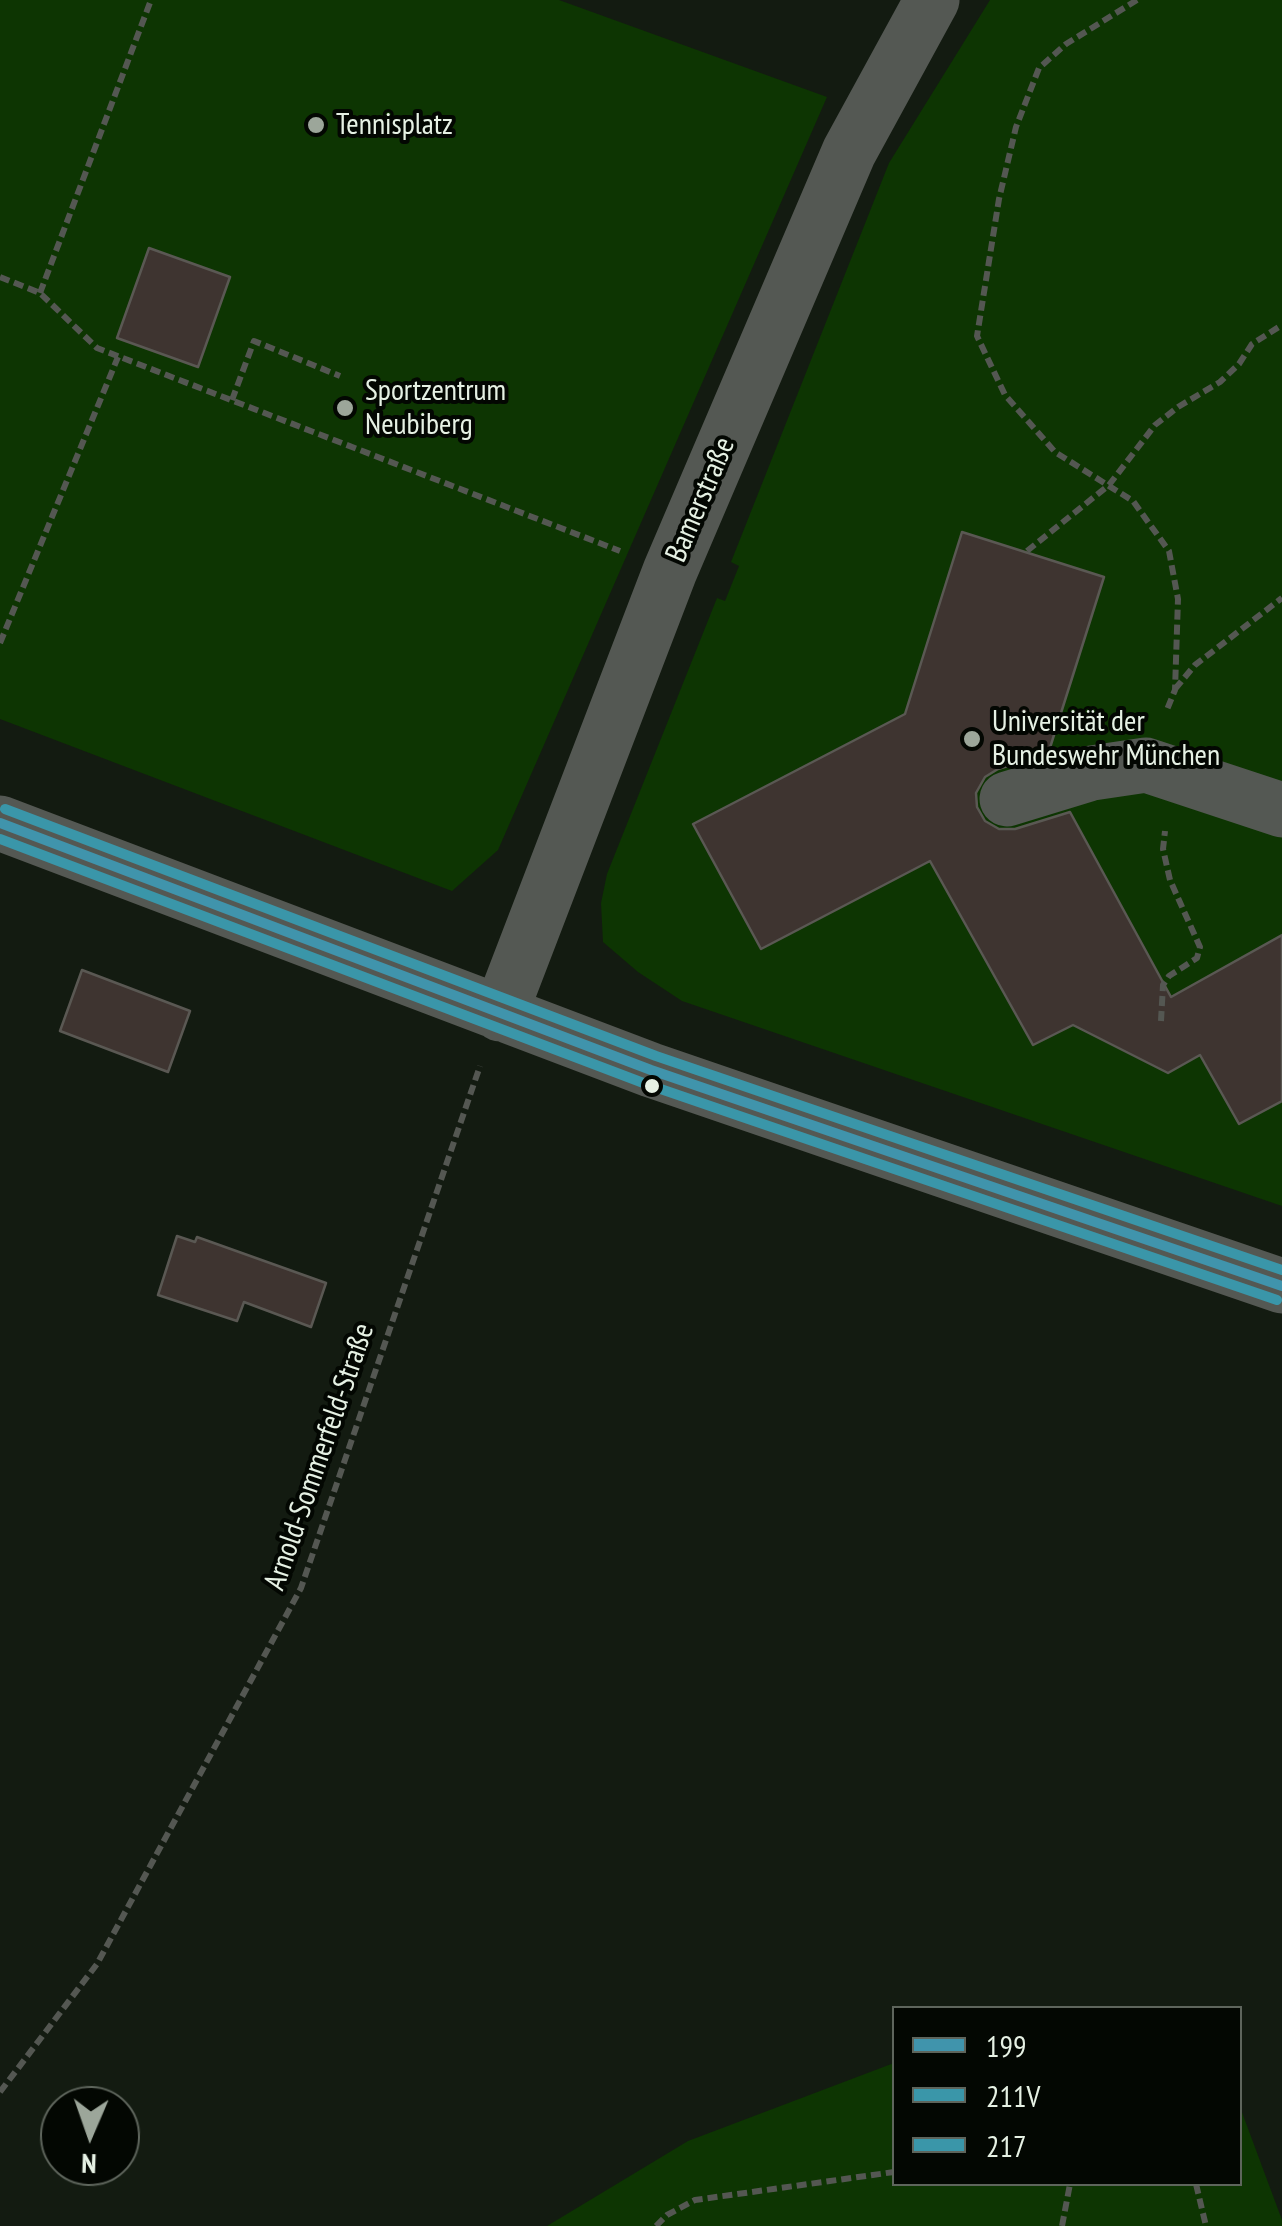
<!DOCTYPE html>
<meta charset="utf-8">
<style>
body{margin:0}
#map{position:relative;width:1282px;height:2226px;overflow:hidden;background:#131b11;font-family:"PT Sans Narrow",sans-serif}
canvas{display:block}
.legend{position:absolute;left:892px;top:2006px;width:350px;height:180px;box-sizing:border-box;background:#030702;border:2px solid #5e655c;margin:0;padding:12px 18px;list-style:none;font-size:30px;color:#e6f1e4}
.legend li{display:flex;align-items:center;gap:20px;height:50px}
.legend b{width:50px;border:2px solid #5e655c}
.north{position:absolute;left:40px;top:2086px;width:100px;height:100px;box-sizing:border-box;background:#030702;border:2px solid #5e655c;border-radius:50%;rotate:182deg;font-size:28px;font-weight:700;line-height:40px;text-align:center;color:#e6f1e4}
.north::after{content:'';display:block;margin:auto;width:35px;height:45px;background:#9ca69a;clip-path:polygon(50% 0,100% 100%,50% 72%,0 100%)}
</style>
<div id="map">
<canvas width="1282" height="2226"></canvas>
<ul class="legend">
<li><b style="height:12px;background:#4094ac"></b>199</li>
<li><b style="height:12px;background:#3a96a9"></b>211V</li>
<li><b style="height:12px;background:#3a96a9"></b>217</li>
</ul>
<div class="north">N</div>
</div>
<script>
const ctx = document.querySelector('canvas').getContext('2d');
ctx.lineJoin = 'round';
function paint(path, color) {
  ctx.fillStyle = color;
  ctx.fill(path, 'evenodd');
}
function poly(rows) {
  const path = new Path2D();
  for (const r of rows) {
    path.moveTo(r[0], r[1]);
    for (let i = 2; i < r.length; i += 2) path.lineTo(r[i], r[i + 1]);
  }
  return path;
}
function stroke(path, color, width, dash) {
  ctx.strokeStyle = color;
  ctx.lineWidth = width;
  ctx.lineCap = dash ? 'butt' : 'round';
  ctx.setLineDash(dash || []);
  ctx.stroke(path);
}
function label(font, color, halo, rows, align = 'center') {
  ctx.font = font + ' "PT Sans Narrow",sans-serif';
  ctx.lineWidth = 8;
  ctx.setLineDash([]);
  ctx.textBaseline = 'middle';
  ctx.strokeStyle = halo;
  ctx.fillStyle = color;
  for (const [text, x, y, turn = 0] of rows) {
    ctx.save();
    ctx.translate(x, y);
    ctx.rotate((+turn || 0) * Math.PI / 180);
    ctx.textAlign = isNaN(turn) ? turn : align;
    if (halo) ctx.strokeText(text, 0, 0);
    ctx.fillText(text, 0, 0);
    ctx.restore();
  }
}
paint(poly([
 [0,0,559,0,827,97,498,850,452,891,0,719],
 [990,0,1282,0,1282,1206,682,1001,638,972,603,942,601,903,607,874,717,598,725,601,739,566,731,562,889,163],
 [894,2063,894,2184,1240,2184,1240,2107,1282,2220,1282,2226,547,2226,688,2141]
]), '#0d3502');
const building = poly([
 [149,248,230,277,198,367,117,338,149,248],
 [962,532,1104,577,1048,754,998,769,985,777,976,793,977,807,985,821,999,829,1015,829,1070,812,1171,997,1282,935,1282,1101,1239,1124,1200,1055,1168,1073,1073,1025,1033,1045,930,861,761,949,693,824,905,714,962,532],
 [82,970,190,1011,168,1072,60,1031,82,970],
 [177,1236,195,1242,197,1237,326,1283,311,1327,244,1302,237,1321,158,1295,177,1236]
]);
paint(building, '#3e3430');
stroke(building, '#5a5853', 2.5);
stroke(poly([
 [1137,0,1066,44,1039,68,1016,127,999,199,977,336,1005,395,1055,452,1133,501,1169,551,1178,599,1175,690,1166,712],
 [0,277,40,293,97,348,620,551],
 [40,293,151,0],
 [232,400,254,341,340,376],
 [1027,551,1109,485,1155,425,1178,407,1220,382,1239,364,1252,344,1282,325],
 [0,643,118,357],
 [1175,689,1195,665,1282,598],
 [1161,1021,1163,985,1169,976,1197,958,1200,947,1170,880,1163,849,1165,831],
 [0,2092,97,1964,301,1588,480,1066],
 [1196,2184,1206,2226],
 [656,2226,667,2215,695,2200,894,2172],
 [1062,2226,1070,2184]
]), '#545752', 6, [10, 5]);
stroke(poly([
 [1007,799,1092,773,1146,765,1282,810],
 [0,823,651,1070,1282,1286],
 [500,1014,670,571,849,152,932,0]
]), '#545853', 55);
stroke(poly([
 [0,823,651,1070,1282,1286]
]), '#4094ac', 10);
stroke(poly([
 [0,839,646,1084,1277,1300]
]), '#3a96a9', 10);
stroke(poly([
 [5,809,656,1056,1282,1270]
]), '#3a96a9', 10);
for (const [x, y, r, color] of [
 [316,125,10,"#9ca69a"],
 [345,408,10,"#9ca69a"],
 [972,739,10,"#9ca69a"],
 [652,1086,9,"#e6f1e4"]
]) {
  const dot = new Path2D();
  dot.arc(x, y, r, 0, 2 * Math.PI);
  ctx.fillStyle = color;
  ctx.fill(dot);
  stroke(dot, '#030702', 4);
}
label('30px', '#e6f1e4', '#030702', [
 ["Tennisplatz",336,125],
 ["Sportzentrum",365,391],
 ["Neubiberg",365,425],
 ["Universität der",992,722],
 ["Bundeswehr München",992,756]
], 'left');
label('30px', '#e6f1e4', '#030702', [
 ["Bamerstraße",701,500,-67],
 ["Arnold-Sommerfeld-Straße",320,1457,-71]
]);
</script>
